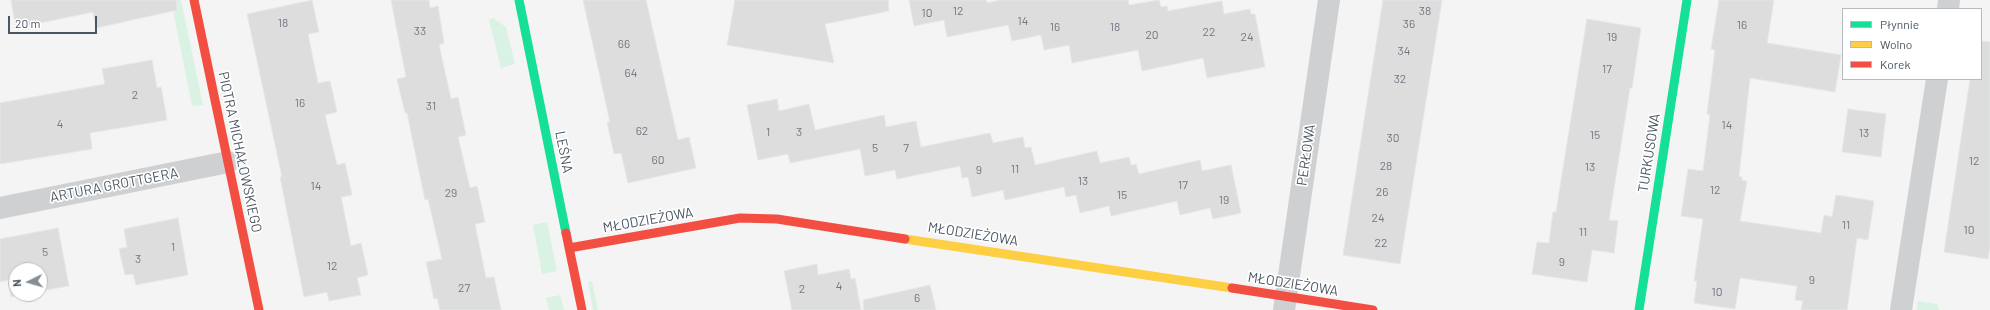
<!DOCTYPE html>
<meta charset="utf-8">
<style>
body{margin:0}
#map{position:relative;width:1990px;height:310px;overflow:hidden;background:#f4f4f4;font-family:Barlow,sans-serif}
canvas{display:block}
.legend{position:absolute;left:1842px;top:8px;width:140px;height:72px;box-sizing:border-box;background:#fff;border:1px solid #b7bbc0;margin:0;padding:5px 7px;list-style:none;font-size:12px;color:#4a5661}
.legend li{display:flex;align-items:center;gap:8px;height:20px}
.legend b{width:20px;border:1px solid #b7bbc0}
.north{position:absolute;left:8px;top:262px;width:40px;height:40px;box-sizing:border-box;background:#fff;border:1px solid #b7bbc0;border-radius:50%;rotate:265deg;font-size:11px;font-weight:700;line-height:16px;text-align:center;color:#4a5661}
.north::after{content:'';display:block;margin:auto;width:14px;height:18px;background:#868d94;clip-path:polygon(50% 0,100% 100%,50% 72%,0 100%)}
.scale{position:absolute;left:8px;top:16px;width:89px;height:18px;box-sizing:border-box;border:2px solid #4a5661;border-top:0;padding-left:5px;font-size:12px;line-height:14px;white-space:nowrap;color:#4a5661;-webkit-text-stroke:3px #fff;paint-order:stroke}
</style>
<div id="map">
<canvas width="1990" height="310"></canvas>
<ul class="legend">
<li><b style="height:5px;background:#16e098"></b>Płynnie</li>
<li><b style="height:5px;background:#ffcf43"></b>Wolno</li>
<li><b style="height:5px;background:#f24e42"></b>Korek</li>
</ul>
<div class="north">N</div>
<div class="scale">20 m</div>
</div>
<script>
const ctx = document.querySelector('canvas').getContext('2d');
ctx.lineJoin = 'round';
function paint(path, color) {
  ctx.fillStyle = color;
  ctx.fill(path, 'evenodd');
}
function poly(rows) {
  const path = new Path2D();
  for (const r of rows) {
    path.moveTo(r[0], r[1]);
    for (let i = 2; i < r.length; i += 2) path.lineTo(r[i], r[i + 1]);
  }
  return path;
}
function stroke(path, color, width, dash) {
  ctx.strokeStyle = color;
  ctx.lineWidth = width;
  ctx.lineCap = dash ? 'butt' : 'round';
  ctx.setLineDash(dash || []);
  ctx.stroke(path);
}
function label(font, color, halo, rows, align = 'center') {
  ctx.font = font + ' Barlow,sans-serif';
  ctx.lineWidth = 3.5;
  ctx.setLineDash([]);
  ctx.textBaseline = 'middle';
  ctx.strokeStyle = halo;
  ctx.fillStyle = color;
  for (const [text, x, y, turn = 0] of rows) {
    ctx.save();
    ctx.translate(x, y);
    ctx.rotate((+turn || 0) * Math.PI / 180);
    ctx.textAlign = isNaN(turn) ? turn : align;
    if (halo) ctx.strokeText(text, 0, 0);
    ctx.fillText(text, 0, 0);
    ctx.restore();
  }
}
paint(poly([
 [171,0,181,0,203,105,192,106],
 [493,18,506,27,515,64,501,68,489,20],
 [547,222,557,271,542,274,533,225],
 [592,281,598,310,593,310,588,282],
 [560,295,564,310,549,310,546,298],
 [1918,301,1937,304,1939,310,1917,310]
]), '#d9f2e3');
const building = poly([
 [11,0,176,0,177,10,96,28,93,12,16,28,11,0],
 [312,0,319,32,308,34,318,83,330,81,337,112,325,115,337,165,345,163,352,195,341,197,351,246,361,243,368,275,357,278,361,295,329,301,327,292,304,297,280,177,282,177,247,14,312,0],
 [391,0,429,0,430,8,438,6,444,43,439,45,451,99,458,97,466,135,458,137,470,188,477,186,485,222,475,224,486,278,494,277,501,310,440,310,437,298,434,299,426,262,442,259,428,199,425,200,407,113,405,113,397,79,406,77,391,0],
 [583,0,646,0,678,140,689,137,696,168,628,183,621,153,614,154,607,122,610,122,583,0],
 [735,0,888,0,889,11,825,24,834,63,727,45,735,0],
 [909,0,986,0,987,3,1000,0,1128,0,1129,5,1159,0,1161,7,1167,6,1168,11,1222,1,1224,14,1250,9,1251,14,1255,14,1265,67,1207,78,1203,58,1142,71,1138,50,1072,63,1069,45,1044,50,1041,35,1012,41,1008,25,947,37,944,20,914,26,909,0],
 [1383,0,1442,0,1400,264,1343,255,1383,0],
 [1719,0,1774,0,1767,43,1841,55,1835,92,1750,78,1739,176,1742,177,1742,180,1747,181,1740,221,1821,233,1824,215,1832,217,1836,195,1874,201,1868,240,1857,238,1847,310,1801,310,1803,301,1795,300,1797,286,1740,278,1735,309,1694,303,1697,281,1694,281,1703,219,1681,216,1688,169,1703,171,1710,115,1707,114,1715,50,1711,49,1719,0],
 [1587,19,1641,28,1632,88,1630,88,1609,220,1618,221,1614,253,1592,250,1587,282,1532,274,1537,242,1549,243,1553,212,1556,212,1587,19],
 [1981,41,1990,42,1990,246,1988,259,1944,252,1970,79,1981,79,1981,41],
 [152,60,157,88,161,87,167,120,90,133,92,149,0,164,0,103,105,84,102,69,152,60],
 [777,99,779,111,809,104,815,130,884,115,886,127,916,121,921,147,990,133,993,143,1023,137,1025,148,1031,147,1035,165,1097,151,1100,163,1129,157,1131,165,1136,164,1139,174,1200,160,1202,171,1231,165,1241,213,1213,219,1210,208,1180,215,1177,201,1111,216,1109,206,1080,213,1076,195,1066,197,1064,187,1005,200,1003,190,972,197,968,177,962,178,960,166,897,179,895,170,865,176,860,149,790,163,788,154,758,160,747,105,777,99],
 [1848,109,1886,114,1881,157,1842,152,1848,109],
 [178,218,188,275,136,285,133,274,125,275,119,249,127,247,124,229,178,218],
 [58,228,69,286,40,291,40,270,16,270,16,294,25,294,11,297,8,280,0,282,0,239,58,228],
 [817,264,818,275,849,269,851,279,855,278,861,310,792,310,784,271,817,264],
 [930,285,936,310,864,310,863,300,930,285]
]);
paint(building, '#ddddde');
stroke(building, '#e5e6e7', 1);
stroke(poly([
 [1948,9,1949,0],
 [0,208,228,162],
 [1284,310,1329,0],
 [1901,310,1937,79]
]), '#ced0d2', 22);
stroke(poly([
 [519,0,566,233],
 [1639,310,1687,0]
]), '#16e098', 9);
stroke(poly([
 [905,239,1232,288]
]), '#ffcf43', 9);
stroke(poly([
 [194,0,259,310],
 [566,233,582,310],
 [569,248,740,218,777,219,905,239],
 [1232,288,1373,310]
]), '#f24e42', 9);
label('12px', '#707881', null, [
 ["12",958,11],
 ["38",1425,11],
 ["10",927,13],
 ["14",1023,21],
 ["18",283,23],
 ["36",1409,24],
 ["16",1742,25],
 ["16",1055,27],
 ["18",1115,27],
 ["33",420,31],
 ["22",1209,32],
 ["20",1152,35],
 ["24",1247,37],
 ["19",1612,37],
 ["66",624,44],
 ["34",1404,51],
 ["17",1607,69],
 ["64",631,73],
 ["32",1400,79],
 ["2",135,95],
 ["16",300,103],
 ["31",431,106],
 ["4",60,124],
 ["14",1727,125],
 ["62",642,131],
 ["1",768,132],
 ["3",799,132],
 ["13",1864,133],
 ["15",1595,135],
 ["30",1393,138],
 ["5",875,148],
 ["7",906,148],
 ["60",658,160],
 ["12",1974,161],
 ["28",1386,166],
 ["13",1590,167],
 ["11",1015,169],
 ["9",979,170],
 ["13",1083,181],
 ["17",1183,185],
 ["14",316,186],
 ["12",1715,190],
 ["26",1382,192],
 ["29",451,193],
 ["15",1122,195],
 ["19",1224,200],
 ["24",1378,218],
 ["11",1846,225],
 ["10",1969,230],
 ["11",1583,232],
 ["22",1381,243],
 ["1",173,247],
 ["5",45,252],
 ["3",138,259],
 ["9",1562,262],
 ["12",332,266],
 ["9",1812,280],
 ["4",839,286],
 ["27",464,288],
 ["2",802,289],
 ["10",1717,292],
 ["6",917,298]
]);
label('14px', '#4a5661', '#fff', [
 ["PIOTRA MICHAŁOWSKIEGO",240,152,78],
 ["LEŚNA",564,152,79],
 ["TURKUSOWA",1649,153,-81],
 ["PERŁOWA",1306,155,-82],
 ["ARTURA GROTTGERA",114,185,-11],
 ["MŁODZIEŻOWA",648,220,-10],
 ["MŁODZIEŻOWA",973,234,9],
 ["MŁODZIEŻOWA",1293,284,9]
]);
</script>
